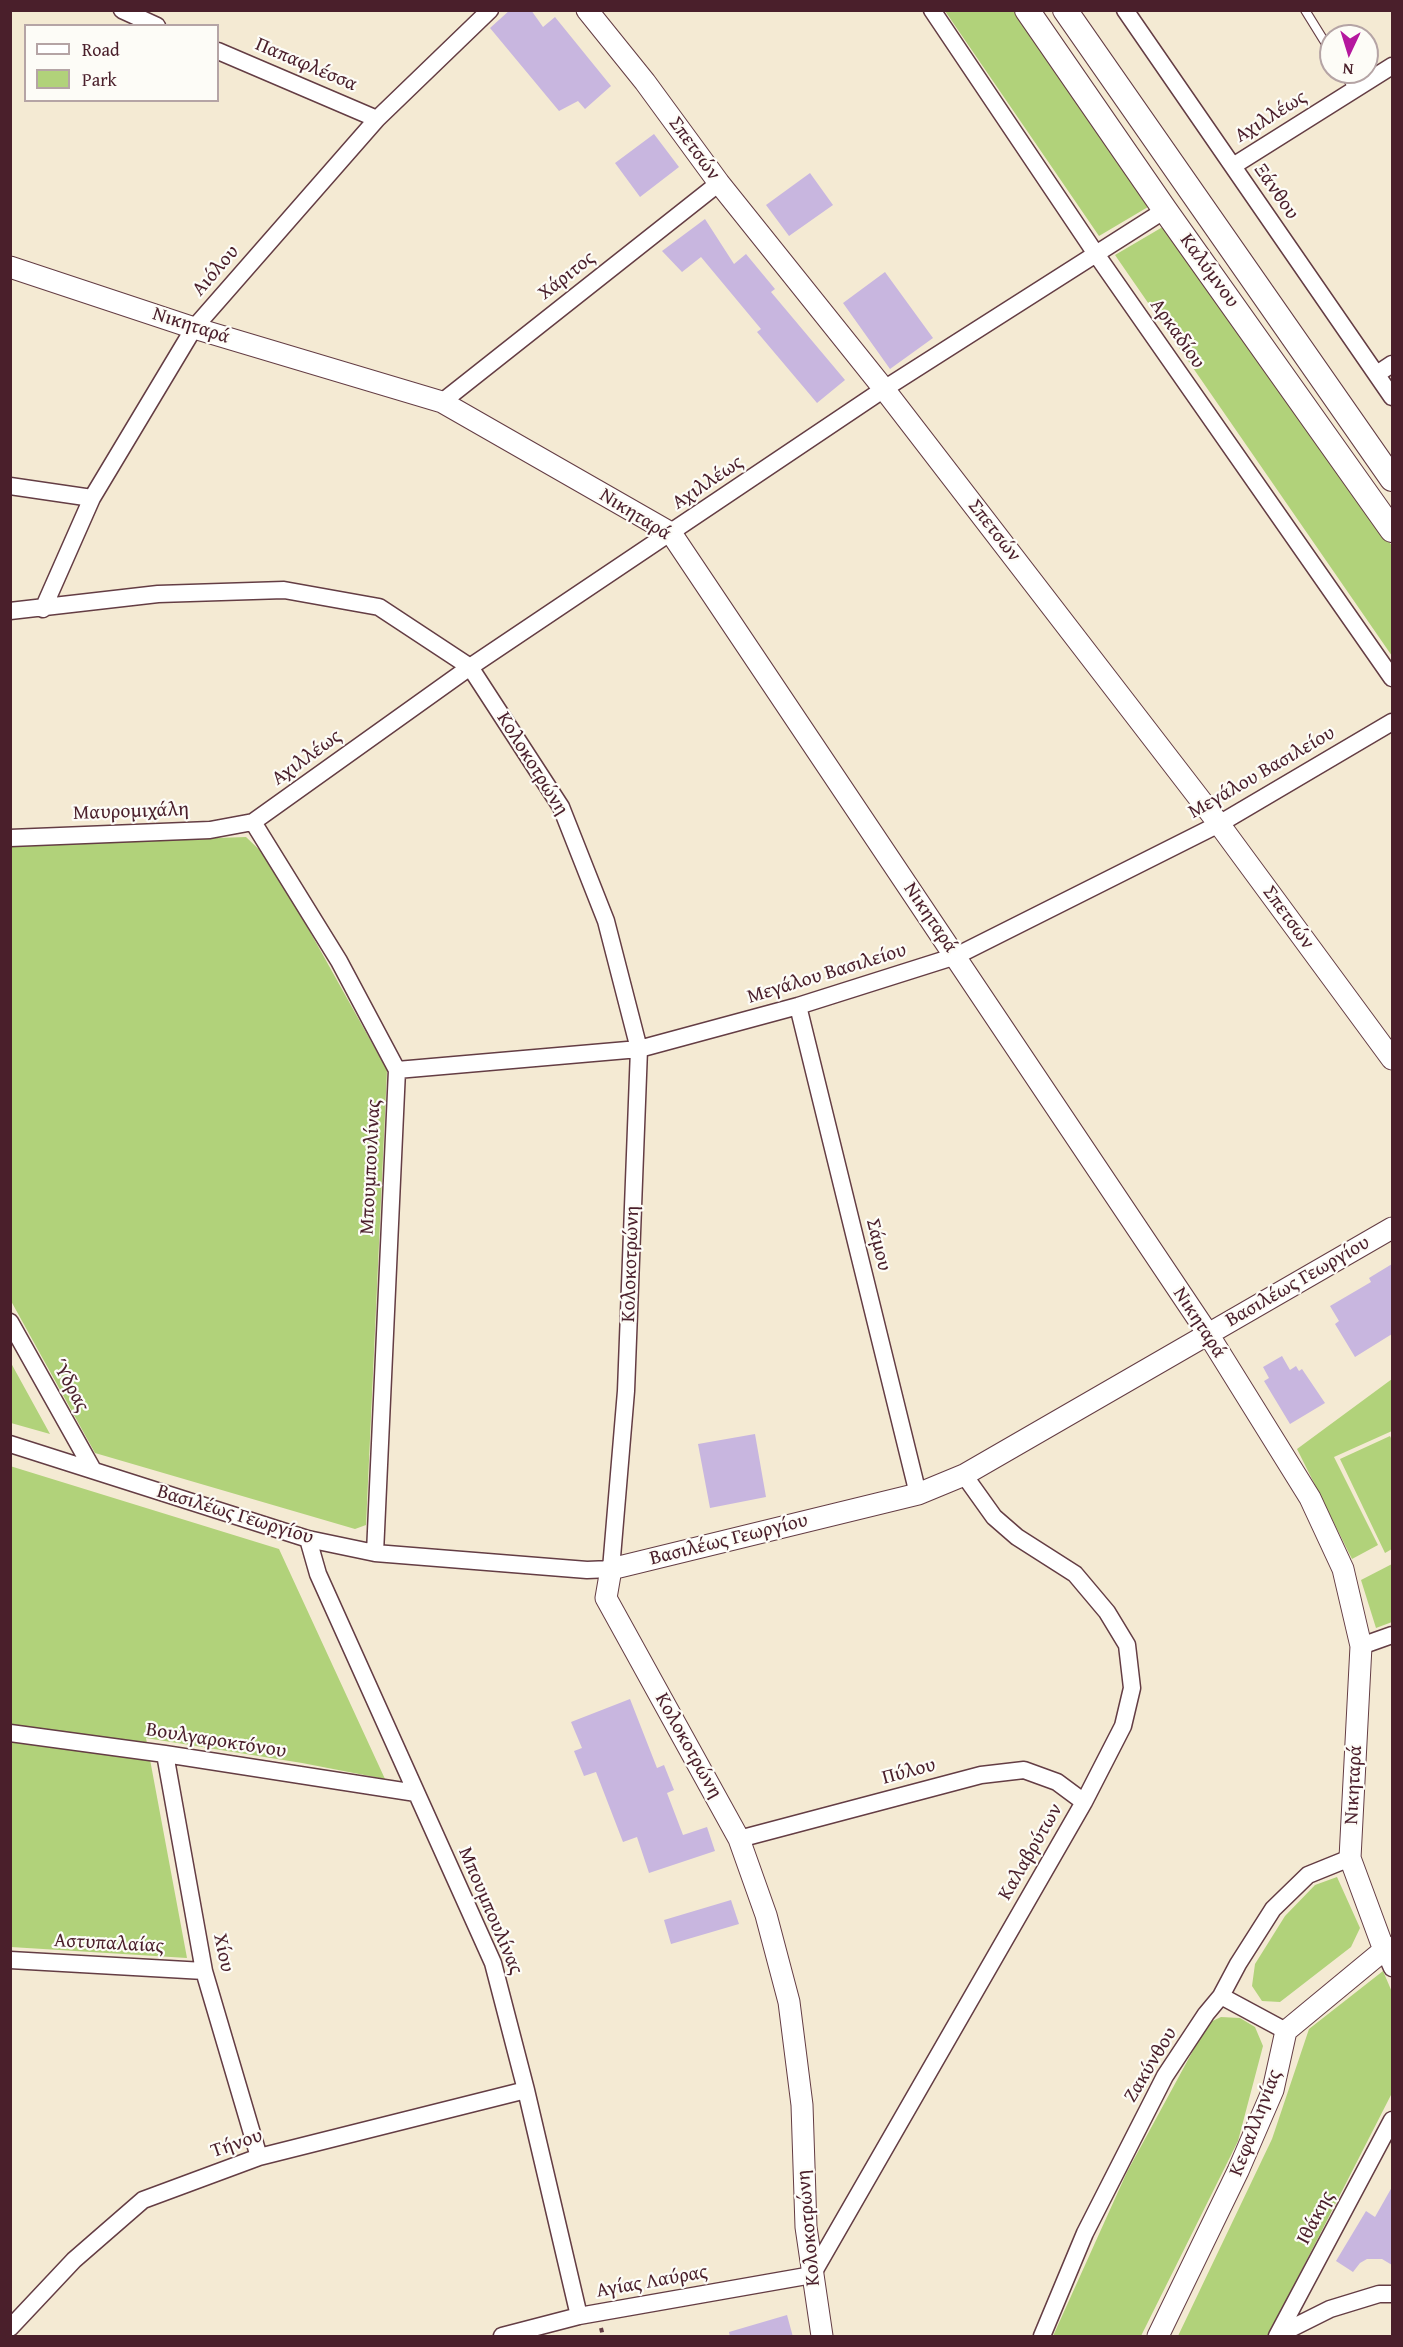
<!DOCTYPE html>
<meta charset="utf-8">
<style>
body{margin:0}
#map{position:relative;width:1403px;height:2347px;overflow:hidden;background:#f4ead3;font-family:"Gentium Book Plus",serif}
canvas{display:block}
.frame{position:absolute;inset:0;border:12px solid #4a1f2b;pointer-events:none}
.legend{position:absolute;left:24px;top:24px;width:195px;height:78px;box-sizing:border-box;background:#fdfcf7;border:2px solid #b5a4a5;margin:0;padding:8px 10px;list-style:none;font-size:18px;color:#4a1f2b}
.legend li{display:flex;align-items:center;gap:12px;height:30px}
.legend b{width:30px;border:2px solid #b5a4a5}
.north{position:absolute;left:1319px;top:24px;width:60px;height:60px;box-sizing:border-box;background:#fdfcf7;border:2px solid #b5a4a5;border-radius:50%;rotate:184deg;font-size:16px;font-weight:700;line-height:24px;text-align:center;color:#4a1f2b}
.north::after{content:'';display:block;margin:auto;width:21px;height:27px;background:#b5179e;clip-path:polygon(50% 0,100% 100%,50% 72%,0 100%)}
</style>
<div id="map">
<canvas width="1403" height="2347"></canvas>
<div class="frame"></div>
<ul class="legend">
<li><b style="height:8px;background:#fff"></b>Road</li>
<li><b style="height:16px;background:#b1d27a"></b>Park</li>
</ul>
<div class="north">N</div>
</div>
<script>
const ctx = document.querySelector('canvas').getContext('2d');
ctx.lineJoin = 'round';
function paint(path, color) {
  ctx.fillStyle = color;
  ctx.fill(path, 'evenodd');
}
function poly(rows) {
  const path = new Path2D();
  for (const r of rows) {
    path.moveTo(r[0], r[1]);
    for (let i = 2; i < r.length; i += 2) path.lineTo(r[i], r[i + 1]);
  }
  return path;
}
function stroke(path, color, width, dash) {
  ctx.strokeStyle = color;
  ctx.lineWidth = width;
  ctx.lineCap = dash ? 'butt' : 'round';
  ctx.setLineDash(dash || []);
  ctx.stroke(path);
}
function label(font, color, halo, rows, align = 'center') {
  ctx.font = font + ' "Gentium Book Plus",serif';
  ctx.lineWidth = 4.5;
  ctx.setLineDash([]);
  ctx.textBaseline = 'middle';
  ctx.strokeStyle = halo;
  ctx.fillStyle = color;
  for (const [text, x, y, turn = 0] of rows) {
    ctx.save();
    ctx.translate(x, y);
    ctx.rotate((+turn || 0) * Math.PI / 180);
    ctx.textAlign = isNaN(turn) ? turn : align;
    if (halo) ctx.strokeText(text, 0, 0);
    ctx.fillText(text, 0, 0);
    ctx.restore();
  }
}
paint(poly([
 [945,11,1015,11,1153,204,1099,236],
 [1166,225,1392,546,1392,656,1115,255],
 [246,837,270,860,387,1070,366,1525,355,1529,95,1453,11,1301,10,845],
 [10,1363,11,1363,50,1434,11,1423],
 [1392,1379,1392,1431,1334,1457,1378,1545,1352,1559,1297,1449],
 [1390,1436,1392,1440,1392,1549,1385,1553,1340,1459],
 [10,1466,279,1549,385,1779,302,1763,146,1738,187,1958,11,1947],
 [1392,1564,1392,1622,1376,1628,1361,1580],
 [1337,1877,1360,1928,1351,1947,1280,2002,1262,2001,1252,1986,1255,1964,1285,1916,1315,1885],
 [1383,1971,1392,1992,1392,2093,1268,2336,1178,2336,1272,2139,1309,2029],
 [1221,2017,1240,2018,1255,2027,1263,2046,1238,2141,1141,2336,1053,2336,1127,2172,1208,2023]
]), '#b1d27a');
paint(poly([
 [510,10,531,10,543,27,555,17,611,86,585,109,578,101,559,111,490,28],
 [654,134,679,167,640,197,615,163],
 [810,173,833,205,789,236,766,205],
 [705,219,734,264,746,254,775,289,771,292,845,380,817,403,757,332,761,329,701,257,682,272,662,251],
 [885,272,933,338,890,369,843,303],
 [1392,1264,1392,1334,1355,1357,1335,1324,1339,1321,1330,1306,1371,1282,1369,1278],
 [1282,1356,1290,1370,1296,1366,1299,1371,1302,1369,1325,1403,1290,1424,1264,1381,1269,1378,1263,1367],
 [755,1434,766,1497,710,1508,698,1444],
 [630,1699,657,1768,664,1765,674,1790,667,1793,683,1835,707,1827,715,1851,649,1873,637,1837,623,1842,596,1772,584,1776,574,1751,582,1748,571,1722],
 [731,1900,739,1924,671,1944,664,1920],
 [1392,2187,1392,2265,1382,2259,1367,2259,1360,2263,1353,2272,1336,2261,1366,2211,1375,2217],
 [787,2315,793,2337,730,2337,729,2332]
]), '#c8b6df');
const service = poly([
 [1305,10,1331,52],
 [1344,72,1354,91]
]);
const minor = poly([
 [122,10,157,26],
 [932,10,1096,254,1392,678],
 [1125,10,1392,397],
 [218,51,377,119],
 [1233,166,1392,66],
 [1377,374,1392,364],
 [442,402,719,183],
 [10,486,92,498],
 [43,609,92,498,194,328,377,119,490,10],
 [10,611,158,594,284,590,379,607,470,667,561,807,606,921,639,1049,626,1391,611,1569,587,1570,375,1553,308,1539,10,1444],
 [253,822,339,961,397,1070,375,1553],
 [10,838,210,830,253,822,470,667,884,389,1165,210],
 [798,1006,918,1494],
 [397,1070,639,1049,798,1006,956,956,1219,824,1392,722],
 [10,1322,93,1470],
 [308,1539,318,1574,493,1963,526,2090,579,2316],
 [1361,1646,1392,1635],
 [10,1733,165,1754,416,1793],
 [165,1754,204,1971,259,2157],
 [739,1839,981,1775,1024,1770,1057,1782,1084,1802],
 [1392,1945,1384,1950,1392,1968],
 [10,1960,204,1971],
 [1221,1996,1286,2031],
 [10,2328,74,2260,143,2200,259,2157,526,2090],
 [1278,2335,1330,2309,1379,2294,1392,2294],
 [502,2336,579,2316,812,2275,1084,1802,1123,1726,1132,1688,1127,1645,1107,1612,1075,1574,1017,1537,994,1517,964,1475],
 [1042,2336,1085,2233,1165,2076,1206,2014,1221,1996,1238,1964,1273,1909,1308,1875,1350,1858],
 [1277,2336,1392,2120]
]);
const tertiary = poly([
 [587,10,645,82,719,183,884,389,1219,824,1392,1059],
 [10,267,194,328,442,402,671,533,1208,1334,1310,1498,1343,1569,1361,1646,1350,1858,1384,1950,1286,2031,1273,2090,1238,2171,1158,2336],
 [822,2336,806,2227,802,2105,789,2002,766,1915,739,1839,606,1598,611,1569,918,1494,964,1475,1392,1228]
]);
const secondary = poly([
 [1027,10,1165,210,1392,530],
 [1065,10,1392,479]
]);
stroke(service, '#643d44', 10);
stroke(minor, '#643d44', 19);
stroke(tertiary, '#643d44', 23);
stroke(secondary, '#643d44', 26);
stroke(poly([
 [601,2328,603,2336]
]), '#643d44', 4, [4.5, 4.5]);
stroke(service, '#fff', 8);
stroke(minor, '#fff', 16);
stroke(tertiary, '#fff', 21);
stroke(secondary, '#fff', 24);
label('20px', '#4a1f2b', '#fdfcf7', [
 ["Παπαφλέσσα",306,65,23],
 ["Αχιλλέως",1271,117,-32],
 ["Σπετσών",694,149,54],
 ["Ξάνθου",1276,192,55],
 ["Αιόλου",216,271,-49],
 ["Καλύμνου",1209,271,54],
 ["Χάριτος",567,276,-38],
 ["Νικηταρά",191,326,18],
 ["Αρκαδίου",1177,334,55],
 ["Αχιλλέως",708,483,-34],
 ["Νικηταρά",635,515,32],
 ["Σπετσών",994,531,52],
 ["Αχιλλέως",307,758,-36],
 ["Κολοκοτρώνη",532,764,58],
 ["Μεγάλου Βασιλείου",1262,773,-30],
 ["Μαυρομιχάλη",131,812,-2],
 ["Νικηταρά",930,918,56],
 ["Σπετσών",1288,918,54],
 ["Μεγάλου Βασιλείου",827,974,-17],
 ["Μπουμπουλίνας",371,1167,-87],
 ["Σάμου",878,1245,76],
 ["Κολοκοτρώνη",631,1264,-88],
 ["Βασιλέως Γεωργίου",1298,1282,-30],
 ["Νικηταρά",1199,1323,57],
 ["Ύδρας",70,1386,61],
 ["Βασιλέως Γεωργίου",235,1515,17],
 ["Βασιλέως Γεωργίου",729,1540,-14],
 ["Βουλγαροκτόνου",216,1741,9],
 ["Κολοκοτρώνη",688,1746,61],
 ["Πύλου",909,1772,-15],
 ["Νικηταρά",1354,1785,-87],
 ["Καλαβρύτων",1031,1852,-60],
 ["Μπουμπουλίνας",490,1911,67],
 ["Αστυπαλαίας",109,1944,3],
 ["Χίου",223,1953,78],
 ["Ζακύνθου",1151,2065,-59],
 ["Κεφαλληνίας",1256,2123,-69],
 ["Τήνου",237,2144,-19],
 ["Ιθάκης",1316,2218,-62],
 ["Κολοκοτρώνη",809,2228,-95],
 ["Αγίας Λαύρας",652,2282,-10]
]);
</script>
